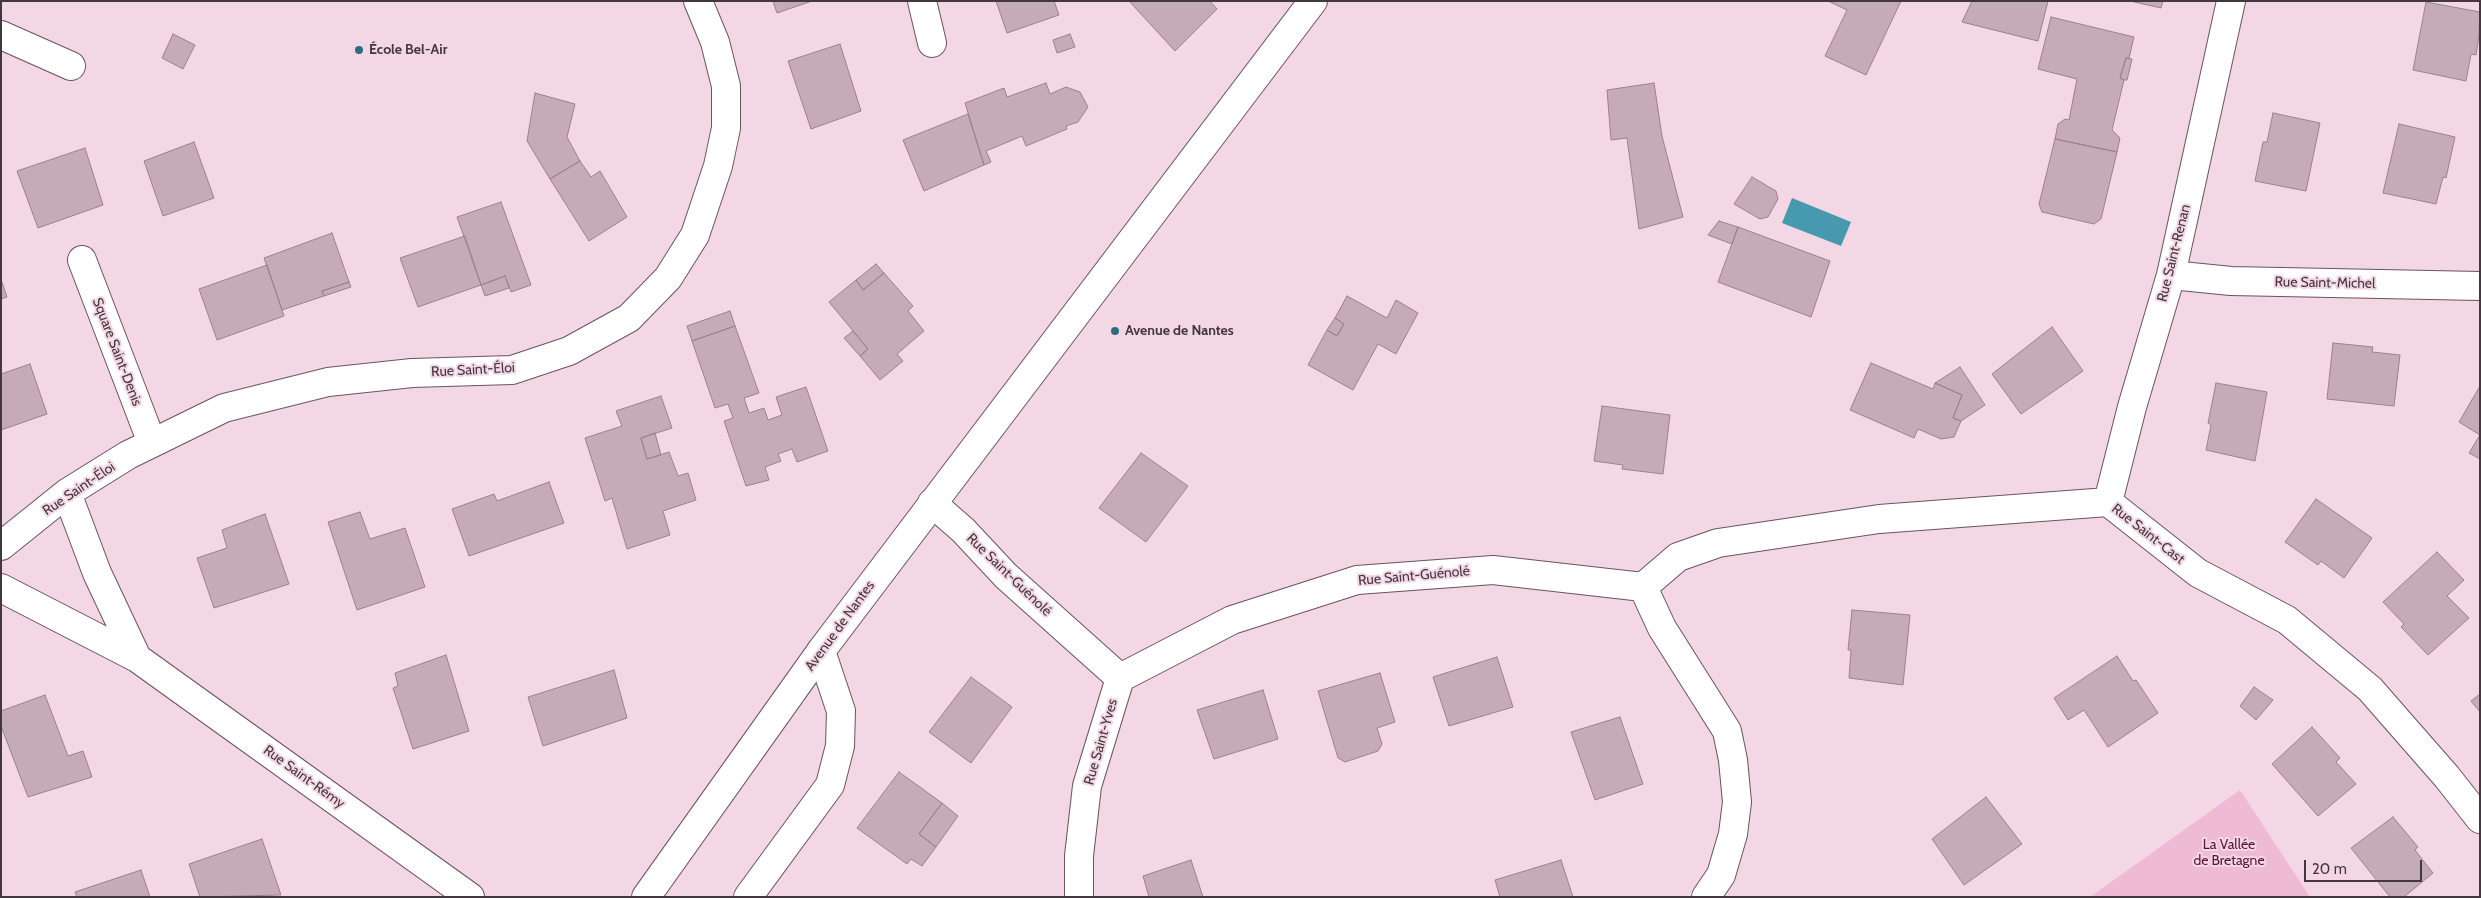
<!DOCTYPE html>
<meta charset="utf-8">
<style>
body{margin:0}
#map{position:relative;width:2481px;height:898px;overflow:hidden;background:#f3d7e4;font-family:Cabin,sans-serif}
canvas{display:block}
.frame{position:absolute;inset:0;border:2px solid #43383e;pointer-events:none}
.scale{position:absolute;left:2304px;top:860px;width:118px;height:22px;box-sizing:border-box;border:2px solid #43383e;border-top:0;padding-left:6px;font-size:15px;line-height:18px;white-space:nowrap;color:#43383e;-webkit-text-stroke:4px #f3d7e4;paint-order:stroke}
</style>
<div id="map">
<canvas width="2481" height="898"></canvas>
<div class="frame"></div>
<div class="scale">20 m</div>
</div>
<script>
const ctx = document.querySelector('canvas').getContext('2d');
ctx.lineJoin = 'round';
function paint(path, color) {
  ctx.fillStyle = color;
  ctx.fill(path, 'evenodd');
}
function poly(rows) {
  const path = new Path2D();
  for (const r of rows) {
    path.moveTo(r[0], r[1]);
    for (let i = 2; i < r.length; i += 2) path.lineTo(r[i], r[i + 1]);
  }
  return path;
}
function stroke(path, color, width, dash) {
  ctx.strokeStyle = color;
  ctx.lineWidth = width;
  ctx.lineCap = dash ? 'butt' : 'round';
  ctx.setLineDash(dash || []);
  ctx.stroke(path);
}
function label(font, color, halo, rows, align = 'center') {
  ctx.font = font + ' Cabin,sans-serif';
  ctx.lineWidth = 4;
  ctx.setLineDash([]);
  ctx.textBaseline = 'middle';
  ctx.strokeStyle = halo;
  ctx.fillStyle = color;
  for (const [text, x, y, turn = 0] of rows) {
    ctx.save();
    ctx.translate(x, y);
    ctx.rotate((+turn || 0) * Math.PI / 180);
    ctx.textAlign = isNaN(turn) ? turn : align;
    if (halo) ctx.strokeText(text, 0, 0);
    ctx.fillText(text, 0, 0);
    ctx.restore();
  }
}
paint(poly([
 [2240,790,2310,897,2090,897]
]), '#efbbd4');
paint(poly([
 [1792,198,1851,222,1841,246,1782,223]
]), '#4799af');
const building = poly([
 [773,1,812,1,777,13,773,1],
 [996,1,1054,1,1059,15,1007,33,996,1],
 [1129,1,1210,1,1217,9,1175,51,1129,1],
 [1828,1,1901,1,1866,75,1825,56,1847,10,1828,1],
 [1972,1,2048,1,2038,41,1962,22,1972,1],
 [2130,1,2163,1,2161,8,2130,1],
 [2426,2,2480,12,2479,36,2476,55,2471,54,2466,81,2413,70,2426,2],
 [2051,17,2134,37,2129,58,2126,58,2120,78,2124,80,2112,130,2120,138,2117,152,2055,139,2058,124,2065,119,2069,120,2077,79,2038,69,2051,17],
 [173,34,195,45,183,69,162,58,173,34],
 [1070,34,1075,47,1057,53,1053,40,1070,34],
 [840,44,861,111,811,129,788,61,840,44],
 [2126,58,2132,59,2127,80,2124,80,2120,78,2126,58],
 [1046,83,1050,94,1066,87,1080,92,1088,107,1078,122,1066,126,1067,129,1026,146,1022,136,986,151,991,162,984,165,965,103,1004,88,1007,97,1046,83],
 [1654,83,1662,136,1683,217,1639,229,1627,138,1611,140,1607,90,1654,83],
 [535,93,575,104,567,137,580,161,550,179,527,141,535,93],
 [2273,113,2320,123,2306,191,2255,181,2263,142,2267,142,2273,113],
 [968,114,984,165,924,191,903,140,968,114],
 [2399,124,2455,137,2446,178,2443,177,2436,204,2383,193,2399,124],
 [2055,139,2117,152,2101,219,2094,224,2042,212,2039,204,2055,139],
 [194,142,214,198,163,216,144,161,194,142],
 [85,148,103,205,38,228,17,171,85,148],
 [580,161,591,177,600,171,627,217,589,241,550,179,580,161],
 [1752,177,1776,191,1778,199,1768,217,1760,219,1734,204,1752,177],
 [501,202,531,285,511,292,505,276,481,285,457,217,501,202],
 [1719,221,1738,227,1732,244,1708,235,1719,221],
 [1738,227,1830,261,1811,317,1718,282,1738,227],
 [332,233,349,282,322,291,324,296,282,310,264,258,332,233],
 [465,236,481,285,418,307,400,258,465,236],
 [876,264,884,273,863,290,856,280,876,264],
 [267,265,284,316,217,340,199,289,267,265],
 [884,273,913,306,908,311,924,331,897,354,903,361,880,380,860,356,868,349,829,302,856,280,863,290,884,273],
 [505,276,509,288,485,296,481,285,505,276],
 [1,279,7,297,1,299,1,279],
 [349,282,351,287,324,296,322,291,349,282],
 [1347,296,1387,318,1396,300,1418,313,1396,354,1378,344,1353,390,1308,365,1327,330,1337,336,1344,324,1335,318,1347,296],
 [730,311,735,326,692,341,687,326,730,311],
 [1335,318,1344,324,1337,336,1327,330,1335,318],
 [735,326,759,393,744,398,749,413,764,408,768,420,782,415,776,397,806,387,828,451,797,462,792,449,778,454,781,461,765,467,769,480,746,486,724,421,733,418,728,404,715,408,692,341,735,326],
 [2052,327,2083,371,2021,414,1992,374,2052,327],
 [853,331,868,349,860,356,844,338,853,331],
 [2333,343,2373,347,2372,352,2400,355,2394,406,2327,399,2333,343],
 [1871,363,1933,389,1935,383,1962,395,1953,418,1961,421,1954,437,1941,439,1918,429,1914,438,1850,410,1871,363],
 [30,364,47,414,1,430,1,374,30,364],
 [1960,367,1985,405,1961,421,1953,418,1962,395,1935,383,1960,367],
 [2216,383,2267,392,2255,461,2206,450,2211,425,2208,423,2216,383],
 [2480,386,2480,435,2459,422,2480,386],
 [661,396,672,428,641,438,647,459,669,452,678,476,688,473,696,500,663,511,670,535,627,549,612,498,605,501,585,438,622,426,616,411,661,396],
 [1602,406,1670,415,1663,474,1622,469,1623,465,1594,461,1602,406],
 [655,433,661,455,647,459,641,438,655,433],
 [2480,435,2480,459,2469,453,2480,435],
 [1141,453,1188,486,1146,542,1099,508,1141,453],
 [549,482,564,523,469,556,452,509,494,494,497,501,549,482],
 [2316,499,2372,538,2344,578,2321,561,2318,565,2285,542,2316,499],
 [360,512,370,539,405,528,425,587,357,610,328,522,360,512],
 [265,514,289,584,214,608,197,558,227,548,222,530,265,514],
 [2437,552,2464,580,2447,596,2469,618,2428,655,2401,627,2404,624,2383,602,2437,552],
 [1852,610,1910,615,1903,685,1849,678,1851,650,1848,650,1852,610],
 [446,655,469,731,413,749,393,688,398,686,395,673,446,655],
 [2117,656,2133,681,2136,680,2158,713,2108,747,2084,710,2068,720,2054,698,2117,656],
 [1497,657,1513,707,1449,726,1433,677,1497,657],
 [614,670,627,718,543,746,528,697,614,670],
 [1380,673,1395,722,1377,728,1382,744,1378,751,1345,762,1338,758,1318,691,1380,673],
 [971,677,1012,707,971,763,929,732,971,677],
 [2254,687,2273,700,2256,720,2240,706,2254,687],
 [1263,690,1278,739,1214,759,1197,710,1263,690],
 [2480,694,2480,712,2471,701,2480,694],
 [45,695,68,756,83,751,92,777,28,797,1,726,1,711,45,695],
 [1620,717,1643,784,1595,800,1571,732,1620,717],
 [2312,727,2340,758,2336,762,2356,784,2318,816,2272,764,2312,727],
 [899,772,942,803,919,834,936,847,922,866,911,859,907,864,857,828,899,772],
 [1986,797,2022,844,1964,885,1932,839,1986,797],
 [942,803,958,816,936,847,919,834,942,803],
 [2393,817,2418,847,2415,850,2433,873,2404,897,2390,897,2351,848,2393,817],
 [262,839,281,895,200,897,189,864,262,839],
 [1191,860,1203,897,1149,897,1143,876,1191,860],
 [1561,860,1573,897,1500,897,1495,880,1561,860],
 [141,870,150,897,77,897,75,892,141,870]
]);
paint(building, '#c5aab7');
stroke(building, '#9b818d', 1);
const minor = poly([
 [922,1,932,43],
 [1,35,71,66],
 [82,260,152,443],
 [2171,275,2231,281,2480,286],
 [2108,502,2132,407,2171,275,2231,1],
 [932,503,963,530,1006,576,1120,678,1232,620,1357,580,1493,570,1643,587,1662,628,1727,731,1733,760,1737,802,1733,834,1721,875,1706,897],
 [1,546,67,493,128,455,224,408,328,382,412,373,512,370,569,351,629,318,668,278,695,235,718,166,726,128,726,86,715,42,698,1],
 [1643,587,1678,557,1718,543,1879,519,2108,502,2198,573,2287,620,2370,689,2447,777,2480,819],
 [1,588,137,658,97,573,67,493],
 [137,658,470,897],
 [748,897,830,785,840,746,841,711,821,651],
 [1079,897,1079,856,1087,786,1120,678]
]);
const major = poly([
 [646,897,821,651,1313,1]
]);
stroke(minor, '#6b535f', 30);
stroke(major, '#6b535f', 30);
stroke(minor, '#fff', 28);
stroke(major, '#fff', 28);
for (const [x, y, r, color] of [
 [359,50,5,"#2b6d7f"],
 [1115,331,5,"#2b6d7f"]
]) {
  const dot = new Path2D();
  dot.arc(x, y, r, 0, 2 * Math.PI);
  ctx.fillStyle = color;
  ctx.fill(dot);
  stroke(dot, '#f3d7e4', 2);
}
label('bold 14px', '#43383e', '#f3d7e4', [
 ["École Bel-Air",369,50],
 ["Avenue de Nantes",1125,331]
], 'left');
label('14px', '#43383e', '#f3d7e4', [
 ["Rue Saint-Renan",2174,253,-76],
 ["Rue Saint-Michel",2325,283,1],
 ["Square Saint-Denis",117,352,69],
 ["Rue Saint-Éloi",473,370,-3],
 ["Rue Saint-Éloi",79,489,-34],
 ["Rue Saint-Cast",2148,534,38],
 ["Rue Saint-Guénolé",1009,575,44],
 ["Rue Saint-Guénolé",1414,576,-5],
 ["Avenue de Nantes",840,626,-54],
 ["Rue Saint-Yves",1101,742,-74],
 ["Rue Saint-Rémy",304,777,36]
]);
label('14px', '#5c123f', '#f3d7e4', [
 ["La Vallée",2229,845],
 ["de Bretagne",2229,861]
]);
</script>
